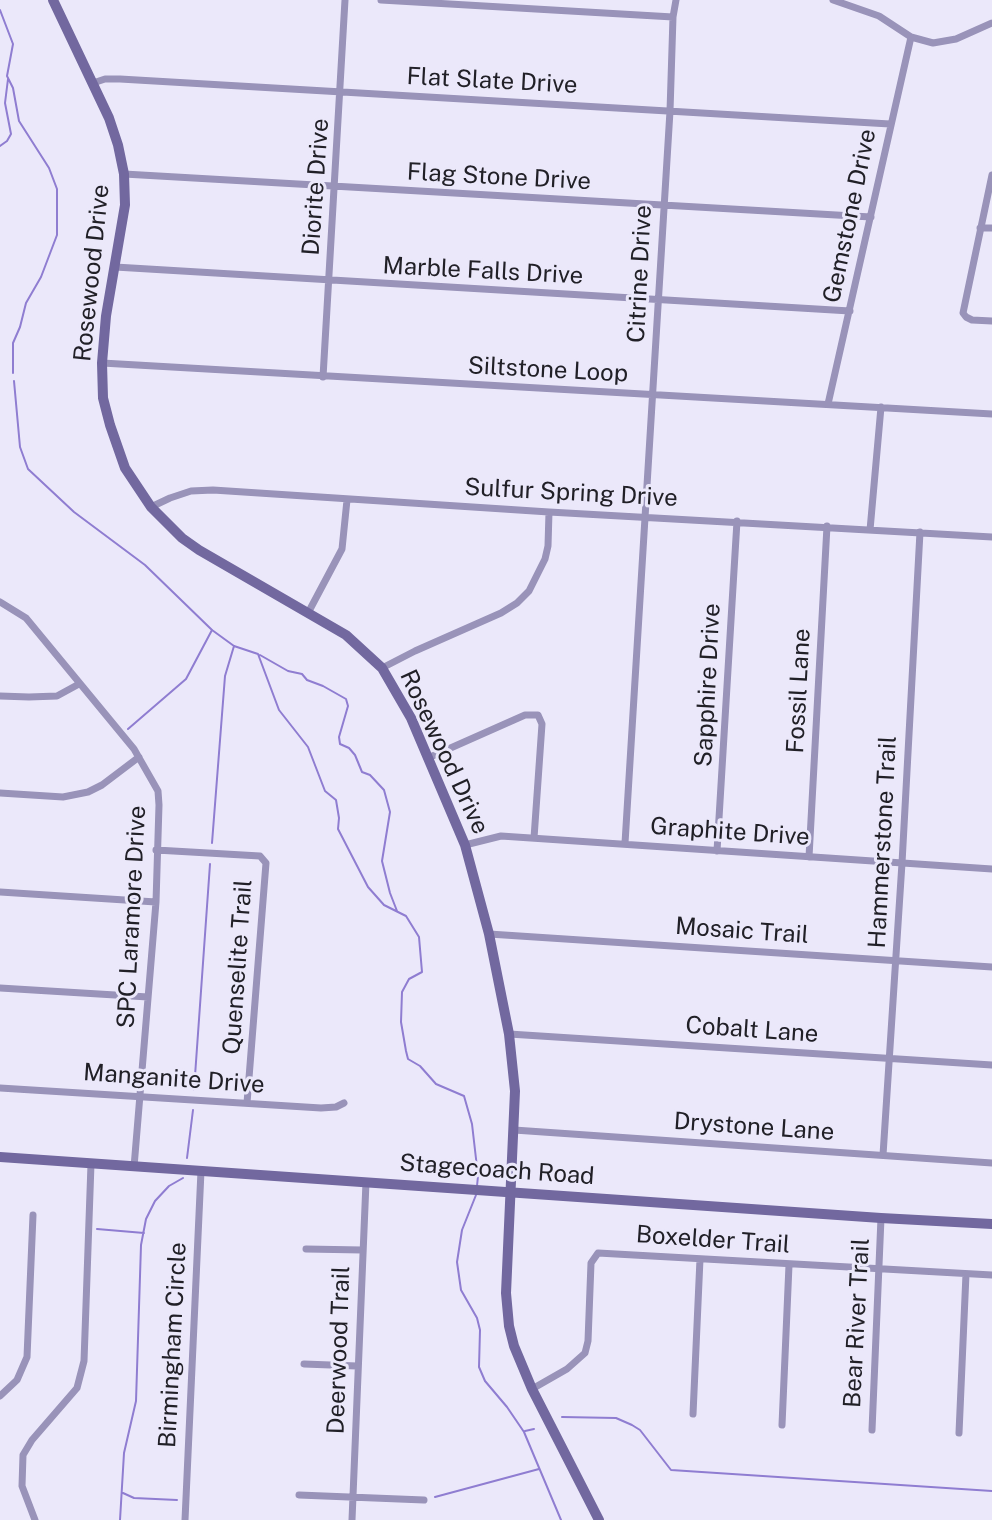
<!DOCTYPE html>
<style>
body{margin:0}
canvas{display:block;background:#ebe8fa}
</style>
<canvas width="992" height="1520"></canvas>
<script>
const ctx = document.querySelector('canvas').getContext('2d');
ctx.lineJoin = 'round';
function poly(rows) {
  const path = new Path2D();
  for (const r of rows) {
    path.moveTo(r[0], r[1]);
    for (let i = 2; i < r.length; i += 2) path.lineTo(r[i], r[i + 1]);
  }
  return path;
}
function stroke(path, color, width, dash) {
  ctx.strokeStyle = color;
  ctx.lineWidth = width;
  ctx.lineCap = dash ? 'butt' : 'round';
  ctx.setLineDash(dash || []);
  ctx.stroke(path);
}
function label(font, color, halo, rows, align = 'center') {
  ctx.font = font + ' "Public Sans",sans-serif';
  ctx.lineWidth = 6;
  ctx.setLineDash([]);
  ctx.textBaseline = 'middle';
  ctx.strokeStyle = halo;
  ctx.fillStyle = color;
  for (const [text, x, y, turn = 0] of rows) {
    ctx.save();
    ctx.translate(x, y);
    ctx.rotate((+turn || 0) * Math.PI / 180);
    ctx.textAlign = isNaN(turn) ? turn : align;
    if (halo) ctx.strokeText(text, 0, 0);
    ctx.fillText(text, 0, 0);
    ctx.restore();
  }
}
stroke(poly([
 [0,10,13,44,7,76,13,88,19,121,49,168,57,189,57,235,41,277,26,303,20,327,13,343,13,373],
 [0,146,7,141,11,134,5,103,8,79],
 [14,381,20,447,28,469,74,512,145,565,212,630,234,646,258,654,279,710,308,747,325,791,336,800,339,818,338,829,368,887,384,905,406,916,419,937,422,972,409,979,402,992,401,1022,406,1051,408,1059,420,1066,436,1084,464,1096,472,1124,478,1176,477,1186],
 [260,655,288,671,302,674,307,680,323,686,346,699,348,706,339,737,340,744,349,748,355,755,362,772,370,775,384,790,390,812,382,861,390,893,397,911],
 [128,729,186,679,212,630],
 [212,843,225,676,234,646],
 [194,1090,210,864],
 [187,1158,193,1110],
 [476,1195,462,1230,457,1262,461,1290,477,1318,480,1330,479,1367,485,1381,507,1407,524,1432,561,1520],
 [97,1229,144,1233],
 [562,1417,616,1418,632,1425,640,1430,671,1470,992,1491],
 [525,1431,534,1429],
 [123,1493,134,1498,177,1500],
 [435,1497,539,1469],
 [120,1520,124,1453,136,1401,141,1245,146,1219,155,1201,169,1186,183,1178]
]), '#8f7dd1', 2);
stroke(poly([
 [381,0,673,17],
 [833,0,879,16,911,37,933,43,956,39,992,23],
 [93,83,105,79,120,79,890,124],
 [124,174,871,217],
 [992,175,963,313,966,317,972,320,992,321],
 [980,228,992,228],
 [115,267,850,311],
 [102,363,992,414],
 [323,377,345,0],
 [828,404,911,37],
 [151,507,170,498,191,491,213,490,549,512,992,537],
 [870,530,881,407],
 [0,602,26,618,134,749,158,791,159,805,156,902,134,1167],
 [308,613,342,549,347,500],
 [382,668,415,651,501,613,517,603,529,591,545,559,548,546,549,512],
 [0,696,29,697,57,696,79,684],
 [428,758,525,715,538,715,542,724,534,838],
 [0,793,63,797,88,792,102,785,139,757],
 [625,843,670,111,673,17,676,0],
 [465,845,501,836,992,869],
 [156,850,260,856,266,863,247,1103],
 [717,851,737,521],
 [809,857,827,526],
 [0,892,156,902],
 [489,934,992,967],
 [0,988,148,997],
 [509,1034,992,1065],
 [0,1088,321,1108,336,1107,344,1103],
 [514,1130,992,1163],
 [883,1155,902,863,920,532],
 [306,1249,362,1250],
 [304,1364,357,1366],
 [532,1389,567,1369,585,1353,588,1341,591,1263,598,1253,992,1275],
 [0,1396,17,1380,27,1357,33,1215],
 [693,1414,700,1259],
 [782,1425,789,1265],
 [872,1430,881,1218],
 [959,1433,966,1274],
 [299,1495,424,1500],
 [35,1520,22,1486,23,1455,32,1440,77,1388,84,1361,91,1164],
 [185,1520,201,1171],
 [352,1520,366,1182]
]), '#9993b9', 7);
stroke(poly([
 [53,0,109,118,118,145,124,174,125,205,106,316,102,363,103,398,110,425,125,468,151,507,182,538,199,550,346,635,382,668,411,718,465,845,489,934,509,1034,515,1091,506,1293,509,1326,514,1346,532,1389,599,1520],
 [0,1157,881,1218,992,1224]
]), '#72689f', 10);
label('24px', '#212027', '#ebe8fa', [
 ["Flat Slate Drive",492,81,3],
 ["Flag Stone Drive",499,177,3],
 ["Diorite Drive",316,187,-86],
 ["Gemstone Drive",850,216,-78],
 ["Marble Falls Drive",483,271,3],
 ["Rosewood Drive",92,273,-84],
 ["Citrine Drive",640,274,-87],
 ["Siltstone Loop",548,370,3],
 ["Sulfur Spring Drive",571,493,3],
 ["Sapphire Drive",708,685,-87],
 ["Fossil Lane",799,691,-87],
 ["Rosewood Drive",444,752,65],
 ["Graphite Drive",730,832,4],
 ["Hammerstone Trail",883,842,-87],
 ["SPC Laramore Drive",132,917,-87],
 ["Mosaic Trail",742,931,4],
 ["Quenselite Trail",238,967,-86],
 ["Cobalt Lane",752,1030,4],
 ["Manganite Drive",174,1079,4],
 ["Drystone Lane",754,1127,4],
 ["Stagecoach Road",497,1170,4],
 ["Boxelder Trail",713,1240,4],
 ["Bear River Trail",857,1323,-87],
 ["Birmingham Circle",173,1345,-87],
 ["Deerwood Trail",339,1350,-88]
]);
</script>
